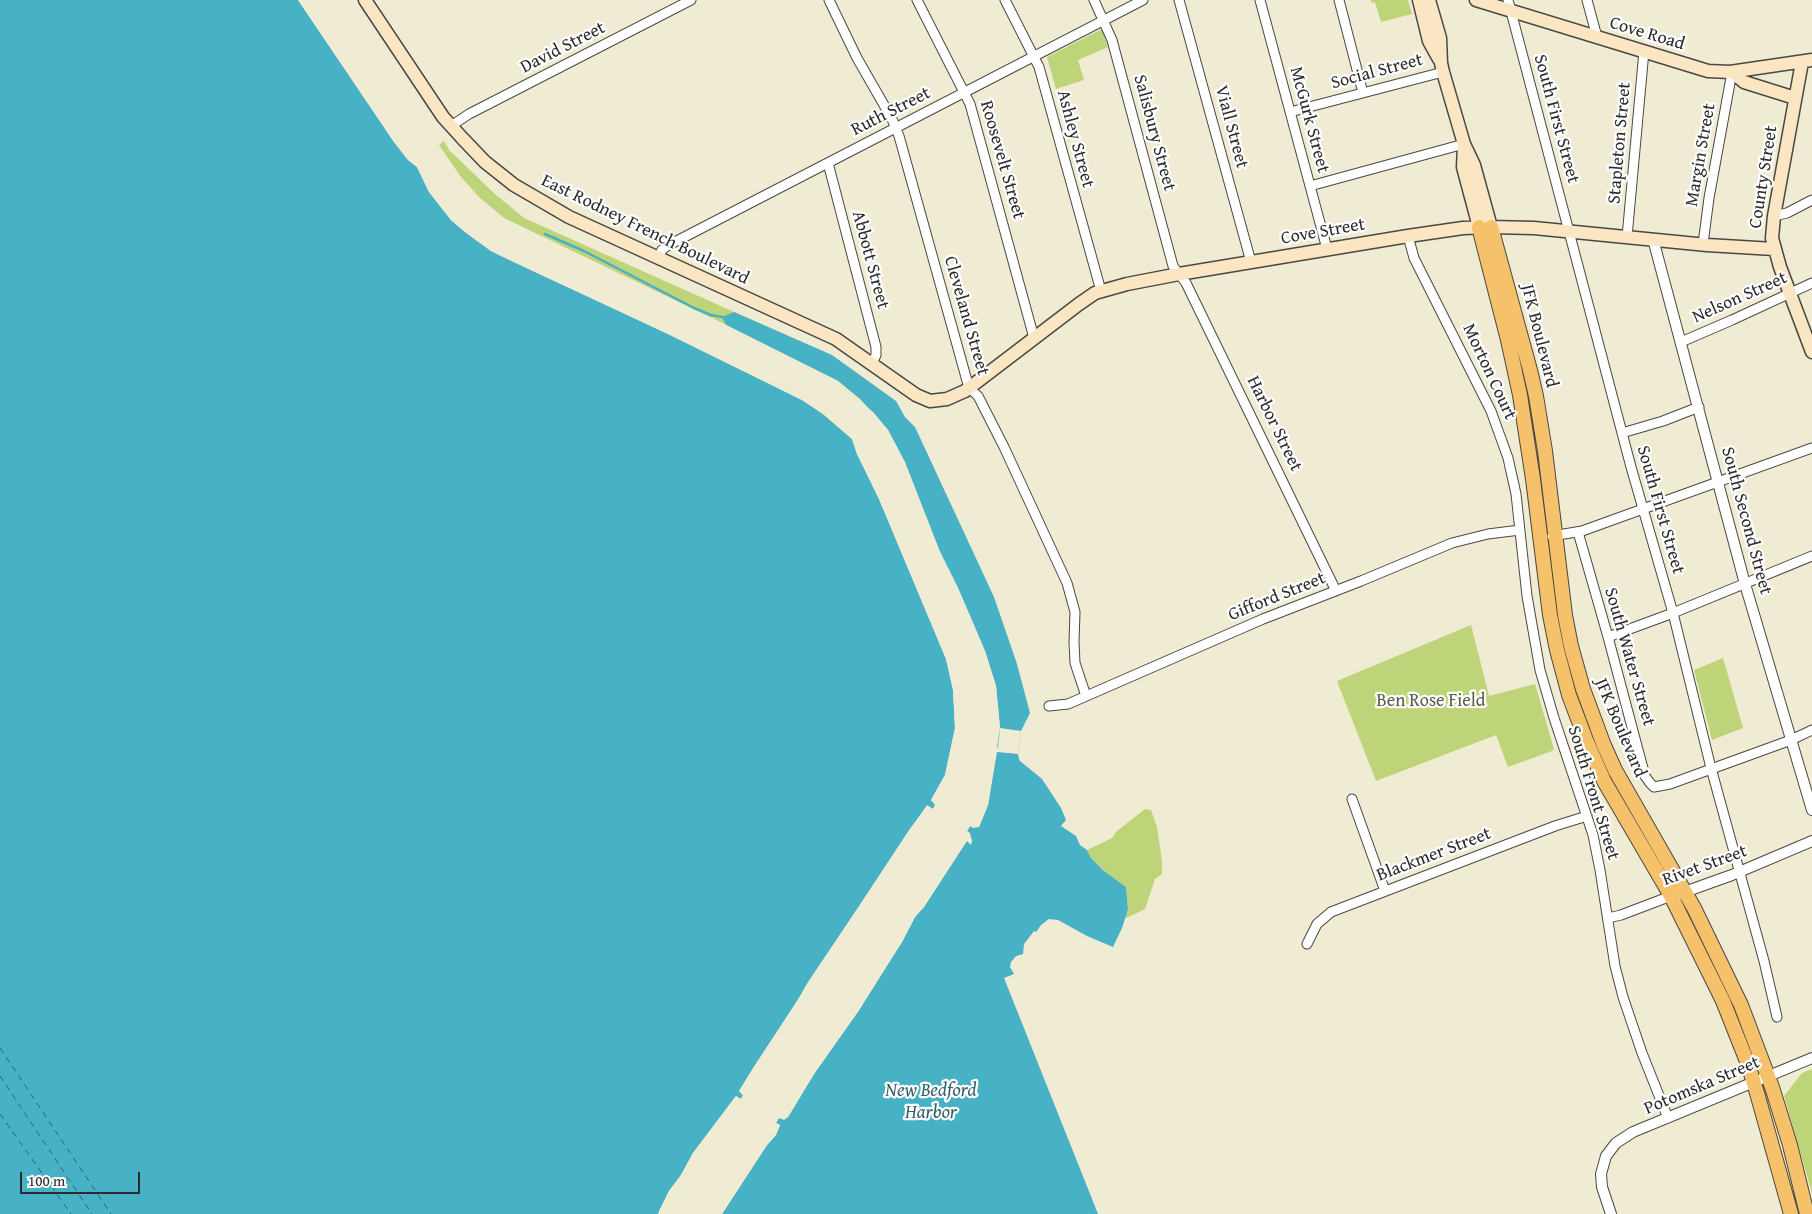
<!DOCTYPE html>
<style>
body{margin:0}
#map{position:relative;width:1812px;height:1214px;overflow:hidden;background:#f0ebd3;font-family:"Gentium Book Plus",serif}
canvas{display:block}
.scale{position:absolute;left:20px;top:1172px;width:120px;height:22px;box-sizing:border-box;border:2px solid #2b2b2b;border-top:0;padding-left:6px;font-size:15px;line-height:18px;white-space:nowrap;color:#2b2b2b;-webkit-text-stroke:4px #fff;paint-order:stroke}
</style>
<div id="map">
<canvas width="1812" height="1214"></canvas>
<div class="scale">100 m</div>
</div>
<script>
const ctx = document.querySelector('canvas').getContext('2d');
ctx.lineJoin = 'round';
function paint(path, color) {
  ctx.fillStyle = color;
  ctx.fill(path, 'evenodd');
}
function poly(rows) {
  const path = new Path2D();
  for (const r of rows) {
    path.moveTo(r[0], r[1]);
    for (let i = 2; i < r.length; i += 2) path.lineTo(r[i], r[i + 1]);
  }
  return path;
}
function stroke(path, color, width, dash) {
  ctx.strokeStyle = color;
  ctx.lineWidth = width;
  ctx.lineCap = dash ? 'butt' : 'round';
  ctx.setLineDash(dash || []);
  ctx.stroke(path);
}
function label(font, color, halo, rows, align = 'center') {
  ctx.font = font + ' "Gentium Book Plus",serif';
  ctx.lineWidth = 4.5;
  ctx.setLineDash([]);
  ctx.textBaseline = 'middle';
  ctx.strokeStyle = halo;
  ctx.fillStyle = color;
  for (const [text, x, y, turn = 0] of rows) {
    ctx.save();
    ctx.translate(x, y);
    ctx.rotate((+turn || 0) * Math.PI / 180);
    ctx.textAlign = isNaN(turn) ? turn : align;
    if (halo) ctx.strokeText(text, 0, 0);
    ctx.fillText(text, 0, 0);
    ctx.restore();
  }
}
paint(poly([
 [1371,0,1408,0,1412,14,1381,22,1375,2,1372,3],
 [1102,29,1108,47,1078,60,1084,80,1056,89,1047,57],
 [444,141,449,150,495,194,524,218,799,341,762,342,504,218,479,197,461,177,439,145],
 [1471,625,1489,696,1535,684,1554,749,1552,751,1508,767,1496,735,1376,781,1337,681],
 [1723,658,1743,728,1712,740,1694,670],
 [1145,809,1151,810,1157,827,1162,861,1162,874,1155,879,1145,909,1124,919,1128,909,1126,887,1104,871,1091,858,1087,850,1112,838,1117,831],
 [1812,1069,1812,1193,1784,1096,1802,1073]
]), '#bed478');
paint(poly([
 [0,0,298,0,394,142,408,160,417,167,429,192,451,220,465,232,491,251,518,264,668,334,802,400,823,414,852,439,857,454,879,499,946,659,953,690,955,728,945,775,931,800,936,804,933,809,927,806,909,830,753,1068,739,1091,743,1095,741,1099,736,1096,693,1153,681,1175,669,1191,658,1214,0,1214],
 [734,312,832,355,896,401,905,417,915,427,994,597,1017,664,1030,713,1021,731,1018,754,1020,761,1031,764,1071,815,1061,826,1076,836,1080,845,1087,850,1091,858,1104,871,1126,887,1128,909,1122,928,1113,947,1087,936,1058,920,1049,919,1041,925,1036,932,1034,931,1024,944,1023,954,1016,956,1011,962,1010,967,1014,974,1004,978,1098,1214,722,1214,767,1145,776,1135,780,1125,776,1123,779,1118,788,1117,814,1074,857,1012,902,942,915,917,924,907,967,840,971,844,967,831,970,826,979,827,988,805,1000,728,996,686,985,651,958,588,940,552,905,463,888,430,874,413,838,381,726,325,722,317]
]), '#47b1c5');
paint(poly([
 [298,0,301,0,396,140,410,158,419,166,432,191,443,207,467,230,492,249,519,262,669,331,803,398,825,412,854,437,859,453,881,498,948,658,955,690,957,728,947,776,934,800,938,803,938,806,934,811,928,809,911,832,756,1069,742,1091,746,1094,745,1096,741,1101,736,1099,695,1155,683,1176,671,1192,661,1214,658,1214,659,1211,669,1191,681,1175,693,1153,736,1096,741,1099,743,1095,739,1091,789,1015,808,982,927,805,933,809,935,805,931,800,945,775,955,728,953,690,946,659,879,499,857,454,852,439,823,414,802,400,668,334,518,264,491,251,465,232,451,220,429,192,417,167,408,160,394,142],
 [722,323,838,381,860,399,888,430,905,462,940,552,958,588,985,651,996,686,1000,728,1021,731,1018,754,1032,762,1052,780,1070,805,1074,815,1063,826,1061,826,1066,820,1061,808,1042,779,1020,761,1018,754,997,752,988,805,979,827,973,828,970,826,967,831,970,833,972,841,971,845,967,841,924,907,915,917,902,942,858,1012,814,1074,788,1117,784,1120,779,1118,776,1123,780,1125,776,1135,767,1145,722,1214,719,1214,765,1144,774,1134,777,1126,774,1124,779,1115,783,1117,787,1115,812,1072,855,1011,900,940,913,916,922,906,965,839,969,839,965,830,969,824,977,825,985,805,988,793,993,755,995,749,998,747,1000,729,998,729,996,719,991,676,982,652,956,589,938,552,903,464,886,431,859,401,837,383,786,356,729,330]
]), '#f0ebd3');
stroke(poly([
 [545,234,584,251,694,308,711,315,722,317]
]), '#47b1c5', 2.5);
stroke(poly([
 [0,1048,111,1214],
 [0,1076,92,1214],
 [0,1114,71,1214]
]), '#366169', 1, [6, 5]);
const minor = poly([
 [829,0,857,58,892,119,899,136,969,388,978,396,1004,447,1067,583,1075,612,1074,642,1075,663,1086,696],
 [917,0,970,104,1034,338],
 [1005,0,1039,67,1101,291],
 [1094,0,1112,40,1173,266,1186,283,1336,591],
 [1179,0,1251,262],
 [1260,0,1327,249],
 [1339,0,1363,93],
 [1508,0,1631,467,1673,613,1711,768,1764,961,1777,1017],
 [1587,0,1597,37],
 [1290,112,1443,72],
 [451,126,469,114,691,0],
 [828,163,876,347,876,355,872,364],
 [1310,186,1464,144],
 [1774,216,1787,213,1812,200],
 [1408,236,1414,258,1491,411,1508,458,1516,494,1527,596,1540,670,1554,718,1593,835,1600,870,1615,966,1623,997,1642,1053,1668,1118],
 [1627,237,1644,51],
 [1703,244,1709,198,1732,72],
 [658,257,662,250,667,246,1143,0],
 [1681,342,1732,320,1812,283],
 [1622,433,1663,421,1699,407],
 [1578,532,1608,637,1645,776,1650,783,1654,787,1670,784,1791,740,1812,730],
 [1552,536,1582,531,1812,448],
 [1608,637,1673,613,1812,556],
 [1049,706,1068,704,1263,619,1361,581,1452,543,1488,534,1520,530],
 [1352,799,1385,891],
 [1608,918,1621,915,1671,896],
 [1307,944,1317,924,1331,912,1555,826,1587,816]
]);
const tertiary = poly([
 [1653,239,1745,584,1812,810],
 [1679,894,1732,875,1812,841],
 [1611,1214,1602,1187,1601,1174,1606,1156,1616,1143,1633,1132,1812,1058]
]);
const secondary = poly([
 [365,0,443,117,463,139,485,162,514,185,569,217,836,339,916,395,930,401,947,399,965,391,1079,304,1095,293,1127,284,1179,274,1408,236,1463,228,1491,227,1534,228,1707,245,1774,249],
 [1419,0,1429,41,1439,59],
 [1429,0,1440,38,1441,63,1443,72,1464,144,1474,165,1491,227],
 [1476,0,1708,71,1730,72,1812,60],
 [1802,62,1774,216,1772,238,1780,267,1812,352],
 [1732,72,1744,82,1795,98],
 [1464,146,1463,167,1479,227]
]);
const primary = poly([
 [1479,227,1508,340,1520,395,1533,479,1550,615,1557,650,1569,695,1586,740,1604,781,1671,896,1723,1001,1748,1064,1757,1093,1791,1214],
 [1491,227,1530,370,1536,396,1545,451,1565,615,1571,646,1583,689,1603,743,1615,770,1694,908,1741,1005,1772,1087,1790,1145,1807,1214]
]);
stroke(minor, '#494844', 11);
stroke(tertiary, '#494844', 12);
stroke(secondary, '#494844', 15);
stroke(primary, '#494844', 16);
stroke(minor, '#fff', 9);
stroke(tertiary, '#fff', 10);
stroke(secondary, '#fbe6c4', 12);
stroke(primary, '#f5c16b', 14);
label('18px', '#2b2b2b', '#fff', [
 ["Cove Road",1647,34,17],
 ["David Street",563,48,-27],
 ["Social Street",1377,72,-15],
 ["Ruth Street",891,112,-27],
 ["South First Street",1556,119,75],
 ["McGurk Street",1309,120,75],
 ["Viall Street",1231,127,75],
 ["Salisbury Street",1154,133,75],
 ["Ashley Street",1075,139,75],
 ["Stapleton Street",1620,143,-85],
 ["Margin Street",1701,155,-80],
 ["Roosevelt Street",1002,160,74],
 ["County Street",1764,177,-81],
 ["East Rodney French Boulevard",645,230,26],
 ["Cove Street",1323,232,-10],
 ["Abbott Street",870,260,75],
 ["Nelson Street",1740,298,-24],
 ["Cleveland Street",966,316,74],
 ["JFK Boulevard",1539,336,76],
 ["Morton Court",1489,372,65],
 ["Harbor Street",1274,424,64],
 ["South First Street",1660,510,74],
 ["South Second Street",1746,521,75],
 ["Gifford Street",1277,597,-22],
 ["South Water Street",1629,657,74],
 ["JFK Boulevard",1620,728,67],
 ["South Front Street",1593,793,73],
 ["Blackmer Street",1434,855,-21],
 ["Rivet Street",1705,866,-20],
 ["Potomska Street",1702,1086,-23]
]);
label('18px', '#575e42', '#fff', [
 ["Ben Rose Field",1431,701]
]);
label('italic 19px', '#366169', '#fff', [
 ["New Bedford",931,1091],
 ["Harbor",931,1113]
]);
</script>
